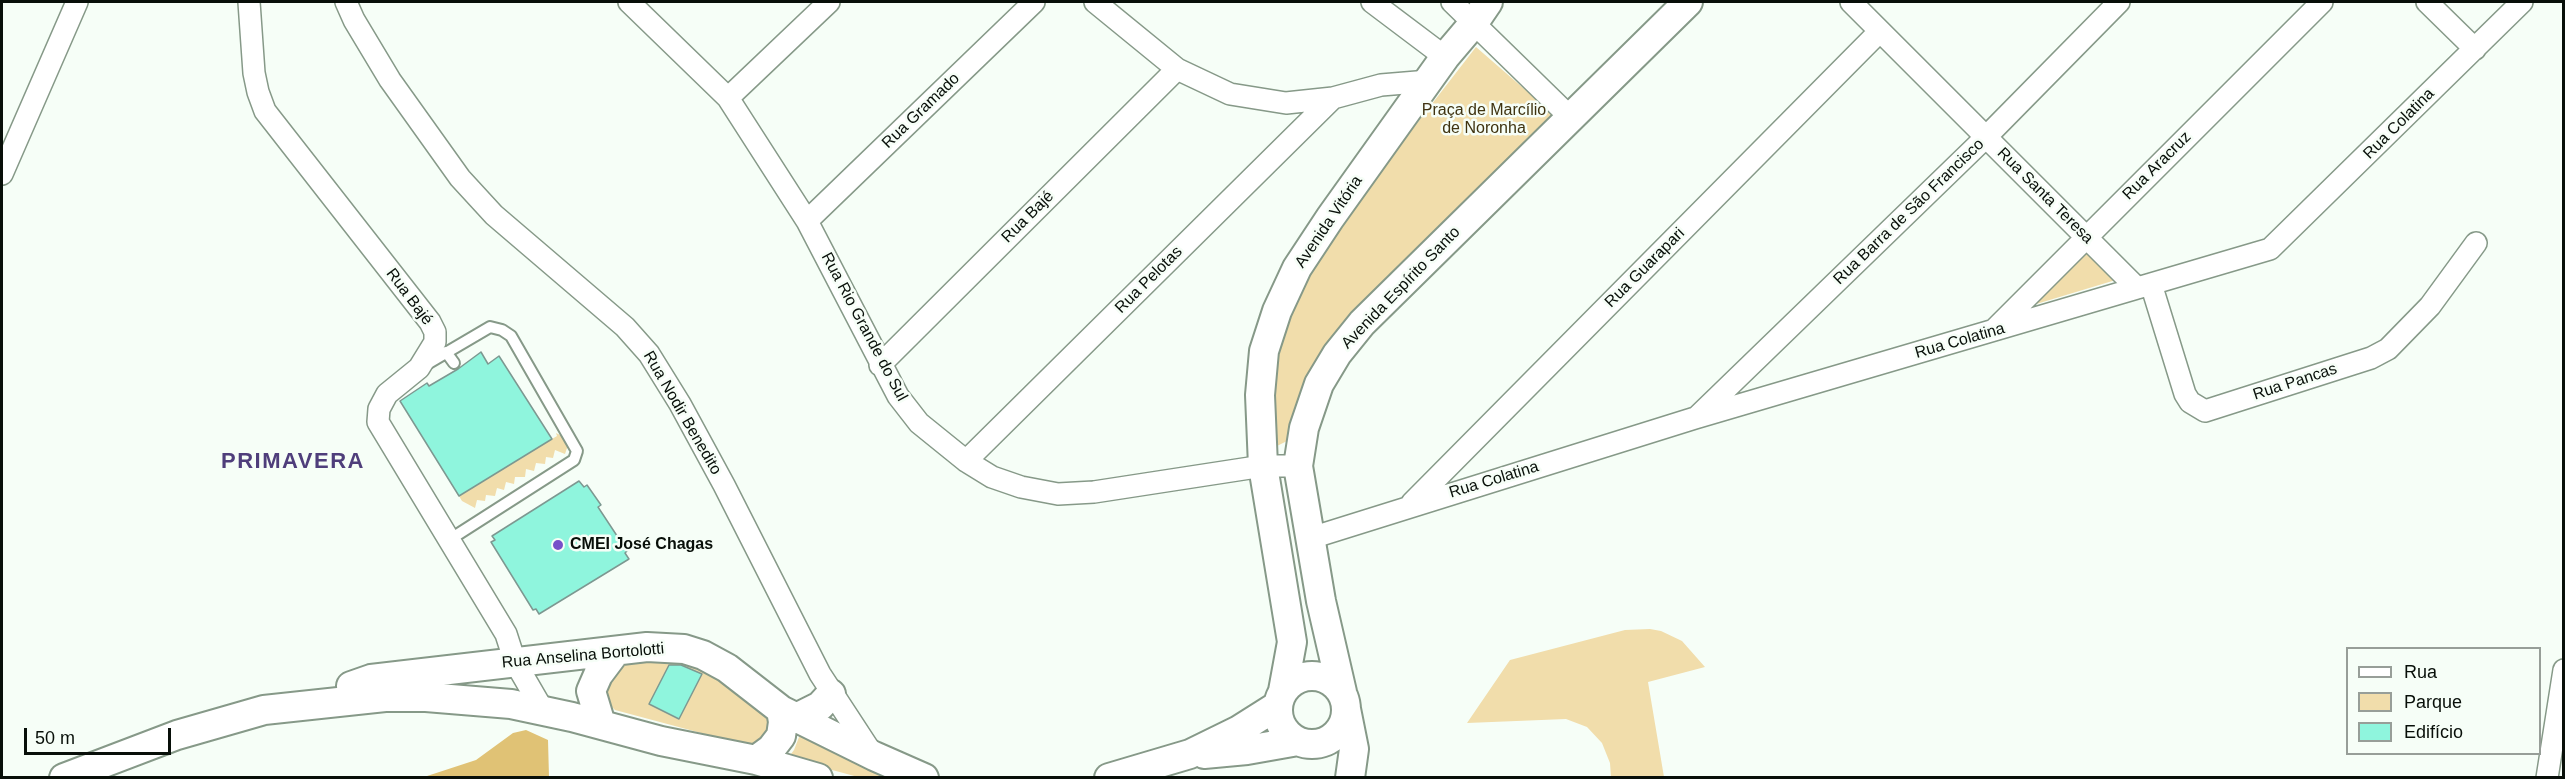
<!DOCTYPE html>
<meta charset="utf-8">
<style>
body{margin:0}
#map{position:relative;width:2565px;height:779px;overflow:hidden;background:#f6fef7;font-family:Helvetica,sans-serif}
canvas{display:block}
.frame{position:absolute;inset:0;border:3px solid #080f09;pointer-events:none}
.legend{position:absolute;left:2346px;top:647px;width:195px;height:108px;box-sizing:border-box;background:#f6fef7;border:2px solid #979e98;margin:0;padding:8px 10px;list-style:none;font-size:18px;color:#080f09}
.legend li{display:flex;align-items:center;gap:12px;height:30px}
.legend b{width:30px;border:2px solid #979e98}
.scale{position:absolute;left:24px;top:728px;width:147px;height:27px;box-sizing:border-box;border:3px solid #080f09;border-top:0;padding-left:8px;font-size:18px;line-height:21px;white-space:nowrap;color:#080f09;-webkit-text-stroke:4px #f6fef7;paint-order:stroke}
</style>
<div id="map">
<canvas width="2565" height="779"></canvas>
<div class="frame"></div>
<ul class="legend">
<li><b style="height:8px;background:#fff"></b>Rua</li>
<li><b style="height:16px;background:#f1ddab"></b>Parque</li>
<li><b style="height:16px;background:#8ff5dd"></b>Edifício</li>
</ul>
<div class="scale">50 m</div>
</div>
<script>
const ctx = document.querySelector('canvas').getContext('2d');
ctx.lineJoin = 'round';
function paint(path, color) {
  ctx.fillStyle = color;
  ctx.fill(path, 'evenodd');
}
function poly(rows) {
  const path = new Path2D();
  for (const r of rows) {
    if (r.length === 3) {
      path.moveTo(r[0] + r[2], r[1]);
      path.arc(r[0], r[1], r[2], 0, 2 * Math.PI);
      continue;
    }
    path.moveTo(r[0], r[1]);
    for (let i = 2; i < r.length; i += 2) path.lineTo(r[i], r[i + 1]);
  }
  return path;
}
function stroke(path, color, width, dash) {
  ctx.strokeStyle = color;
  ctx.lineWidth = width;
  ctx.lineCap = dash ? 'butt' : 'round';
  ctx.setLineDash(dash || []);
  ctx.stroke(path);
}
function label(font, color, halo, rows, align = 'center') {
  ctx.font = font + ' Helvetica,sans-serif';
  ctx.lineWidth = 5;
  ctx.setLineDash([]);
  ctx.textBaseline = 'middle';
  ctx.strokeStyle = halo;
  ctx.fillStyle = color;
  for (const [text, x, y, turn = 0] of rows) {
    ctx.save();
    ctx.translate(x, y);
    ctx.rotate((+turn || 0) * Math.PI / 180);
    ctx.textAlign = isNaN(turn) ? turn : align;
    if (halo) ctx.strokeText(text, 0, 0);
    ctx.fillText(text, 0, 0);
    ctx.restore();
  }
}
paint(poly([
 [1476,47,1560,120,1370,297,1293,438,1267,451,1267,397,1286,312,1338,225],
 [2087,249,2119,279,2033,305],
 [556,433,566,438,568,445,565,454,555,450,553,458,546,457,545,464,536,463,534,471,526,469,525,477,515,477,514,484,506,482,504,490,497,488,495,496,486,495,485,501,477,500,475,508,462,501,459,496,552,439,557,436],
 [1650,629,1661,631,1682,641,1705,667,1648,682,1664,777,1611,777,1610,763,1602,743,1587,727,1566,719,1467,723,1510,660,1625,630],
 [628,652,711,669,776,719,761,749,615,710,609,704,603,688],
 [801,732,863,764,885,777,858,777,788,758,794,750]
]), '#f1ddab');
paint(poly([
 [526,730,548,740,549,777,424,777,476,760,513,733]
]), '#e0c275');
const building = poly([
 [481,352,488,364,499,356,552,439,459,496,400,401,427,383,429,386,458,369,481,352],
 [579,481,584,487,587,485,601,505,598,507,627,551,625,553,629,559,539,614,536,609,533,610,491,542,495,540,492,536,579,481],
 [669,665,681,665,702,674,679,719,649,704,669,665]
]);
paint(building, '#8ff5dd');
stroke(building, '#7d9891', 1.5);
const lane = poly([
 [446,352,454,363],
 [427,364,490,327,502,330,511,336,577,451,574,460,449,540]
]);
const street = poly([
 [249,2,254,73,258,92,265,111,430,322,435,332,435,342,419,368,387,394,379,409,378,422,506,634,515,662,544,712],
 [346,2,354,20,390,80,460,178,494,215,625,327,649,354,680,404,724,485,820,674,873,755],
 [629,2,728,98,807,221,898,396,919,423,966,461,992,477,1021,487,1058,494,1094,492,1263,466,1298,466],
 [1095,2,1177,69,1230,94,1286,103,1333,98,1381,85,1429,81],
 [1372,2,1445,57],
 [1452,2,1571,118],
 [1851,2,2137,288],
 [2427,2,2475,49],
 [728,98,829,2],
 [2,174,77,2],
 [807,221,1034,2],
 [2151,284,2185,394,2190,402,2205,411,2371,358,2388,349,2430,306,2476,243],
 [1995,329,2322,2],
 [880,365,1177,69],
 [1698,416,1986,137,2119,2],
 [966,461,1333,98],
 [1412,503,1880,31],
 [1311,538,1695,418,2270,249,2522,2],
 [2547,778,2564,670]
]);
const secondary = poly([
 [1312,710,34],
 [351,686,371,679,647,647,684,649,703,655,727,668,781,710,874,756,924,778],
 [1283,691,1292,642,1263,466,1260,395,1264,351,1277,311,1297,268,1330,218,1445,57,1473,24,1488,2],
 [1342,692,1321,601,1298,466,1304,428,1319,384,1337,354,1362,323,1688,2],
 [1346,709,1354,749,1350,778],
 [796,718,820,706,831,694],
 [601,724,591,691,598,675,616,651],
 [1204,754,1247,750,1298,741],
 [756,760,771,749,781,736,783,722,781,710],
 [64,778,177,735,264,710,385,697,426,697,511,704,572,717,661,741,756,760,818,778],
 [1109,778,1190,754,1239,730,1277,706]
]);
stroke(lane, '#869988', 14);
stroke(street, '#869988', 24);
stroke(secondary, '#869988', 32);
stroke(lane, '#fff', 10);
stroke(street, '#fff', 21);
stroke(secondary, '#fff', 28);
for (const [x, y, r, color] of [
 [558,545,6,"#7750c9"]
]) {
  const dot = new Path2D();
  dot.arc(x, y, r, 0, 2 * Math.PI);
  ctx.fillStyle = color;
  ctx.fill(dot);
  stroke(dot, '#f6fef7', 2);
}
label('16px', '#080f09', '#f6fef7', [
 ["Rua Gramado",921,111,-44],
 ["Rua Colatina",2399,124,-45],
 ["Rua Aracruz",2157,166,-45],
 ["Rua Santa Teresa",2045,196,45],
 ["Rua Barra de São Francisco",1909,212,-44],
 ["Rua Bajé",1028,217,-45],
 ["Avenida Vitória",1329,222,-56],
 ["Rua Guarapari",1645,268,-45],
 ["Rua Pelotas",1149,280,-45],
 ["Avenida Espírito Santo",1401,288,-46],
 ["Rua Bajé",409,297,53],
 ["Rua Rio Grande do Sul",864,327,62],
 ["Rua Colatina",1960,341,-16],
 ["Rua Pancas",2295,382,-18],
 ["Rua Nodir Benedito",682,413,60],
 ["Rua Colatina",1494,480,-17],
 ["Rua Anselina Bortolotti",583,656,-5]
]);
label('16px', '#3f3310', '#f6fef7', [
 ["Praça de Marcílio",1484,111],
 ["de Noronha",1484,129]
]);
label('bold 16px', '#080f09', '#f6fef7', [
 ["CMEI José Chagas",570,545]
], 'left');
ctx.letterSpacing = '1.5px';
label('bold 22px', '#4f3e7b', '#f6fef7', [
 ["PRIMAVERA",293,462]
]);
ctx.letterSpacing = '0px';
</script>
